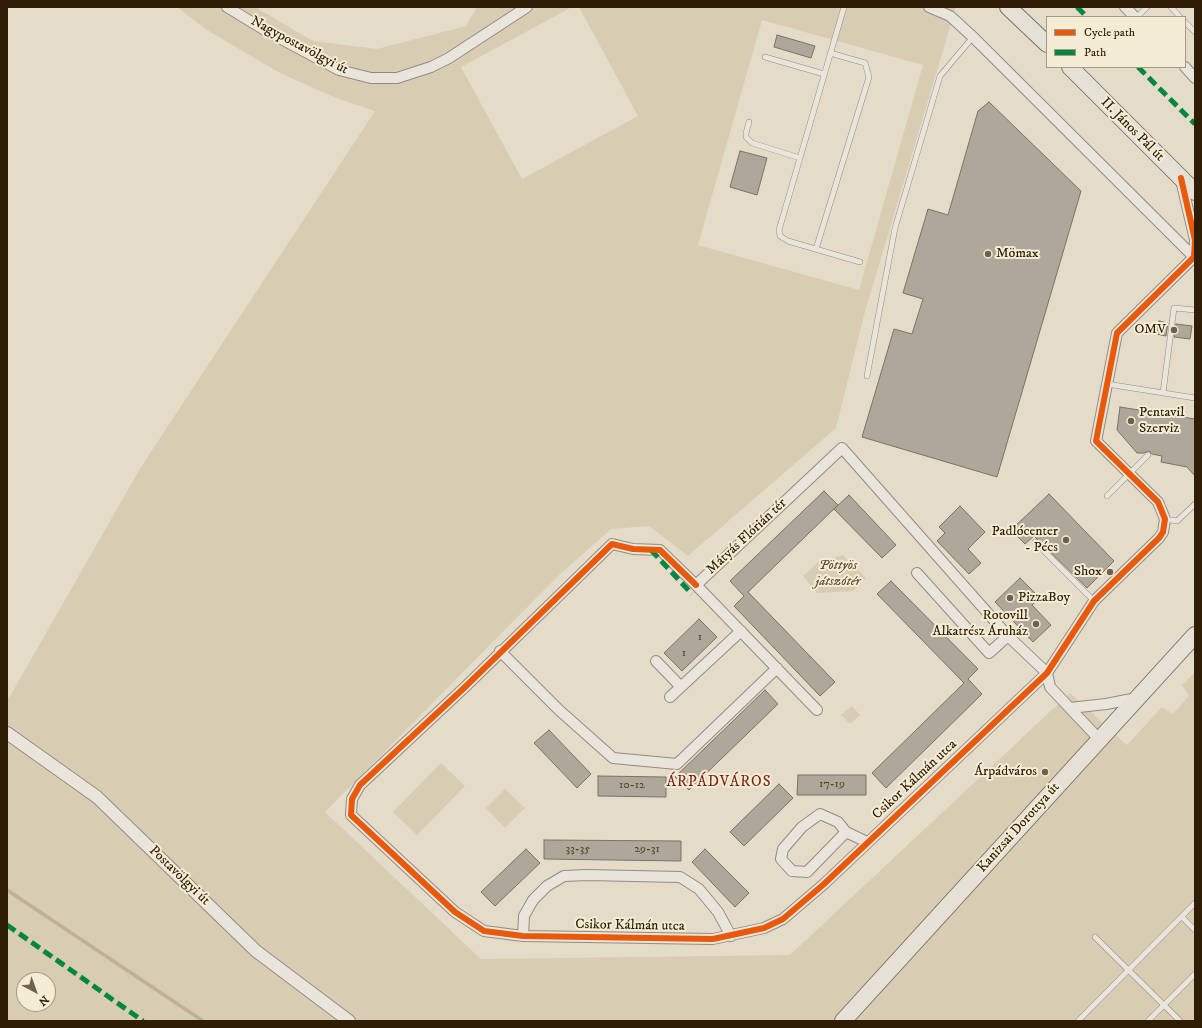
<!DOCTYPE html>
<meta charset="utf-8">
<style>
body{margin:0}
#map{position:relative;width:1202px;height:1028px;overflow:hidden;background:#e4dcc9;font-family:"IM FELL DW Pica",serif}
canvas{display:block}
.frame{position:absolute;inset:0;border:8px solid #2f1d05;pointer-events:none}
.legend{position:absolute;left:1046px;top:16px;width:140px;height:52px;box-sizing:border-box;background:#f5ecd5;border:1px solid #a69982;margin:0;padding:5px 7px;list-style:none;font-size:12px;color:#2f1d05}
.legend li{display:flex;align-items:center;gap:8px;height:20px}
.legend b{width:20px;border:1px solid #a69982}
.north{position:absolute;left:16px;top:972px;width:40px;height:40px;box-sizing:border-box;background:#f5ecd5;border:1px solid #a69982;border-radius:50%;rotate:139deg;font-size:11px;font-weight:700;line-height:16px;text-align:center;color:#2f1d05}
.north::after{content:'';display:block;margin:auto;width:14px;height:18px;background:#6e604a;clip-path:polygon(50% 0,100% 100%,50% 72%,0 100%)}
</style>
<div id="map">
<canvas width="1202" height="1028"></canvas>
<div class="frame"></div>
<ul class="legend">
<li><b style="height:5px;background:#e8590c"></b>Cycle path</li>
<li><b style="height:5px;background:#00873e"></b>Path</li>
</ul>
<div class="north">N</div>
</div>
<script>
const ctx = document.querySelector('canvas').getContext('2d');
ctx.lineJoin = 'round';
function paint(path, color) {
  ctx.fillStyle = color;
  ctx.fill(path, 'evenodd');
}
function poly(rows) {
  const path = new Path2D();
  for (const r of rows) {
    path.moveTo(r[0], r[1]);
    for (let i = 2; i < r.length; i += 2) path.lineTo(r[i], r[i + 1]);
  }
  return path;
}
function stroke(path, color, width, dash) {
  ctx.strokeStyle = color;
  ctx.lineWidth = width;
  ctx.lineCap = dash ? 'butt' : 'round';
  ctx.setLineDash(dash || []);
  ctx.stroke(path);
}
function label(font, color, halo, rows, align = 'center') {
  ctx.font = font + ' "IM FELL DW Pica",serif';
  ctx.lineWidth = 4;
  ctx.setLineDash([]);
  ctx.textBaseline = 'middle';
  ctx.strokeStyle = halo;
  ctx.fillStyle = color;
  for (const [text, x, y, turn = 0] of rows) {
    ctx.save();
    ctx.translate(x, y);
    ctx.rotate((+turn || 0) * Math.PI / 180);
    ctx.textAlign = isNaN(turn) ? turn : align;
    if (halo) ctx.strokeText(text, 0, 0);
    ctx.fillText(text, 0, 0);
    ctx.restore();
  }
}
paint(poly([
 [177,7,255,7,313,41,377,49,466,26,477,7,572,7,461,67,522,179,638,116,579,7,956,7,864,315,836,428,688,556,649,526,611,529,558,576,325,812,481,959,790,955,1070,693,1127,745,1162,707,1173,714,1189,696,1182,685,1195,672,1195,1021,7,1021,7,697,9,698,141,467,375,111,336,98,280,73,207,30],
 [762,20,923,65,859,290,698,245],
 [24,980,48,980,48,1004,24,1004],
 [843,555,866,578,853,591,817,593,803,576,818,562],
 [852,706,860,715,850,724,841,715],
 [441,763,465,786,417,835,393,812],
 [505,789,525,808,505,828,486,808]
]), '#d8cdb2');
stroke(poly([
 [7,890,203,1021]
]), '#beb195', 3.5);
const building = poly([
 [777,35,815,46,811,58,774,47,777,35],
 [989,102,1081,191,997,477,862,437,894,329,912,334,923,299,903,293,928,209,948,215,978,111,989,102],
 [740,151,767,158,757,195,730,187,740,151],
 [1159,321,1168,323,1166,336,1156,334,1159,321],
 [1176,324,1192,326,1190,339,1174,337,1176,324],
 [1120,407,1195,419,1195,476,1187,467,1161,462,1162,456,1152,454,1149,451,1144,453,1137,453,1117,430,1120,407],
 [824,491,838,505,748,592,835,682,820,696,734,606,744,596,730,581,824,491],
 [1049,494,1114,561,1087,588,1034,536,1025,544,1011,530,1049,494],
 [849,495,896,545,882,558,834,509,849,495],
 [960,506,985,532,968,549,981,563,969,574,937,541,945,533,939,527,960,506],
 [1020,578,1040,598,1032,605,1051,625,1033,642,995,602,1020,578],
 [891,581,978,669,968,679,982,694,886,788,872,773,964,683,877,594,891,581],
 [699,619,717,637,682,671,664,653,699,619],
 [765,690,778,704,689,790,675,777,765,690],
 [549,730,591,774,577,788,534,743,549,730],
 [798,775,866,775,866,795,797,795,798,775],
 [598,776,666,777,666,797,598,796,598,776],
 [779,784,793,798,744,846,730,832,779,784],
 [544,840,681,841,681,861,544,859,544,840],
 [526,849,540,863,495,906,481,892,526,849],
 [705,849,749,893,735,907,692,862,705,849]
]);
paint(building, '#afa89a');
stroke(building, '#797265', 1);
const service = poly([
 [844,7,779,230,780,236,788,241,860,262],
 [1171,7,1180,17],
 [1137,17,1147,7],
 [1185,22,1195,32],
 [765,57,824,74],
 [749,122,746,133,746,137,752,143,800,158],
 [816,249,869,77,865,63,830,53],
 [867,376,895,228,940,76,973,37],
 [1107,384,1195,398],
 [1163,393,1174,308,1195,310],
 [1107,496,1148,455],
 [1165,519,1177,521,1195,504],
 [1035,542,1094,601],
 [1182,917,1195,930],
 [1095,937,1180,1021],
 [1078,1021,1195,903],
 [1148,1021,1195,974]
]);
const minor = poly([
 [227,7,263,29,339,70,371,78,397,78,431,67,449,58,527,7],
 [929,7,950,16,973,37,1194,257],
 [1125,7,1135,17],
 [1185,67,1195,78],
 [917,573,989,653,1008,636],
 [696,585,660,550,633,549,612,544,464,688,360,785,352,799,351,815,455,912,484,931,523,936,713,939,764,928,783,919,824,884,1047,673,1094,601,1159,538,1163,532,1165,519,1158,502,1096,441,1117,333,1194,257,1195,240,1181,180],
 [500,651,559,710,613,758,677,764,777,668],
 [656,661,681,687],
 [1047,673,1050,687,1099,739],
 [670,697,741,631],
 [1070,708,1106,704,1137,698],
 [817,710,696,585,842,448,1008,636,1047,673],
 [846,832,838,822,820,814,802,827,783,849,781,859,792,871,807,872,846,832,867,842],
 [523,936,524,916,533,900,547,886,564,876,587,875,680,877,699,889,718,912,731,936]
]);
const tertiary = poly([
 [7,733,97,797,256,951,349,1021]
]);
const primary = poly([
 [1008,7,1047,44],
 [1070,67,1195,192],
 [843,1021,1195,635]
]);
stroke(service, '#938c7e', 6);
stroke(minor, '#938c7e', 12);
stroke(tertiary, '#938c7e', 14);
stroke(primary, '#797265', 18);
stroke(service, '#eae5dc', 5);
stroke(minor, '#eae5dc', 10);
stroke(tertiary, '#eae5dc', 12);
stroke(primary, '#e6e1d7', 16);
stroke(poly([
 [1077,7,1087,17],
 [1138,67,1195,124],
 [651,550,692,594],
 [7,925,143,1021]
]), '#00873e', 5, [10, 5]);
stroke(poly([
 [696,585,660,550,633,549,612,544,464,688,360,785,352,799,351,815,455,912,484,931,523,936,713,939,764,928,783,919,824,884,1047,673,1094,601,1159,538,1163,532,1165,519,1158,502,1096,441,1117,333,1194,257,1195,240,1181,178]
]), '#e8590c', 6);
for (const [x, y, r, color] of [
 [988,254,4,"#6e604a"],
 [1174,330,4,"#6e604a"],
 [1131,421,4,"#6e604a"],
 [1066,540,4,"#6e604a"],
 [1110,572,4,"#6e604a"],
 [1010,598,4,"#6e604a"],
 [1036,624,4,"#6e604a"],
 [1045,772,4,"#6e604a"]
]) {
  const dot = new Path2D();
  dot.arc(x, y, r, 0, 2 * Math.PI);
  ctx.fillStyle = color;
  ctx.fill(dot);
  stroke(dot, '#f5ecd5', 1.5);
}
label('12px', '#4f402a', null, [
 ["1",700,638],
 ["1",684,654],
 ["17-19",832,785],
 ["10-12",632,786],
 ["33-35",578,850],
 ["29-31",647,850]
]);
label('14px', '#2f1d05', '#f5ecd5', [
 ["Nagypostavölgyi út",299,46,28],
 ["II. János Pál út",1132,130,45],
 ["Mátyás Flórián tér",747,537,-43],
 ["Csikor Kálmán utca",915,780,-43],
 ["Kanizsai Dorottya út",1019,828,-48],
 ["Postavölgyi út",179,876,44],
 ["Csikor Kálmán utca",630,926,1]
]);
label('14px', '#2f1d05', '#f5ecd5', [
 ["Mömax",996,254,"left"],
 ["OMV",1166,330],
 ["Pentavil",1139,413,"left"],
 ["Szerviz",1139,429,"left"],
 ["Padlócenter",1058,532],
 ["- Pécs",1058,548],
 ["Shox",1102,572],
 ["PizzaBoy",1018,598,"left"],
 ["Rotovill",1028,616],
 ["Alkatrész Áruház",1028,632],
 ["Árpádváros",1037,772]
], 'right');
label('italic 14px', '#5f4e33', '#f5ecd5', [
 ["Pöttyös",838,566],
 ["játszótér",838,582]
]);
ctx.letterSpacing = '1px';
label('15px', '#7a1f14', '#f5ecd5', [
 ["ÁRPÁDVÁROS",719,783]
]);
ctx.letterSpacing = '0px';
</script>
